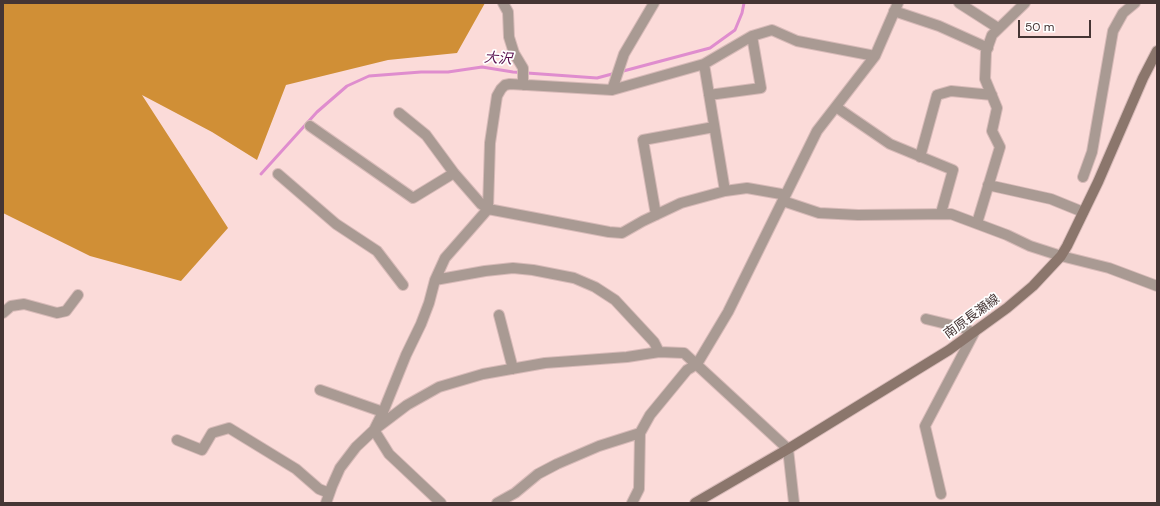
<!DOCTYPE html>
<meta charset="utf-8">
<style>
body{margin:0}
#map{position:relative;width:1160px;height:506px;overflow:hidden;background:#fbdbd9;font-family:"DM Sans",sans-serif}
canvas{display:block}
.frame{position:absolute;inset:0;border:4px solid #453534;pointer-events:none}
.scale{position:absolute;left:1018px;top:20px;width:73px;height:18px;box-sizing:border-box;border:2px solid #453534;border-top:0;padding-left:5px;font-size:12px;line-height:14px;white-space:nowrap;color:#453534;-webkit-text-stroke:3px #fff;paint-order:stroke}
</style>
<div id="map">
<canvas width="1160" height="506"></canvas>
<div class="frame"></div>
<div class="scale">50 m</div>
</div>
<script>
const ctx = document.querySelector('canvas').getContext('2d');
ctx.lineJoin = 'round';
function paint(path, color) {
  ctx.fillStyle = color;
  ctx.fill(path, 'evenodd');
}
function poly(rows) {
  const path = new Path2D();
  for (const r of rows) {
    path.moveTo(r[0], r[1]);
    for (let i = 2; i < r.length; i += 2) path.lineTo(r[i], r[i + 1]);
  }
  return path;
}
function stroke(path, color, width, dash) {
  ctx.strokeStyle = color;
  ctx.lineWidth = width;
  ctx.lineCap = dash ? 'butt' : 'round';
  ctx.setLineDash(dash || []);
  ctx.stroke(path);
}
function label(font, color, halo, rows, align = 'center') {
  ctx.font = font + ' "DM Sans","Noto Sans JP",sans-serif';
  ctx.lineWidth = 3.5;
  ctx.setLineDash([]);
  ctx.textBaseline = 'middle';
  ctx.strokeStyle = halo;
  ctx.fillStyle = color;
  for (const [text, x, y, turn = 0] of rows) {
    ctx.save();
    ctx.translate(x, y);
    ctx.rotate((+turn || 0) * Math.PI / 180);
    ctx.textAlign = isNaN(turn) ? turn : align;
    if (halo) ctx.strokeText(text, 0, 0);
    ctx.fillText(text, 0, 0);
    ctx.restore();
  }
}
paint(poly([
 [3,3,485,3,457,53,388,60,286,85,257,160,212,132,142,95,228,228,181,281,90,256,3,213]
]), '#d08f36');
stroke(poly([
 [261,174,317,112,347,86,369,76,421,72,448,72,482,67,513,72,597,78,710,48,735,30,742,13,744,3]
]), '#df8dce', 3);
const street = poly([
 [503,3,508,12,509,37,514,53,523,68,523,85],
 [959,3,998,28],
 [894,11,939,26,988,48],
 [704,64,725,191],
 [612,90,624,54,654,3],
 [709,95,761,88,752,36],
 [836,107,890,144,953,170,941,213],
 [399,113,426,135,454,173,481,204,488,209,609,232,622,233,643,221,681,203,725,191,747,188,781,194,785,196],
 [310,126,413,198,454,173],
 [920,157,937,95,951,91,992,95],
 [278,174,336,224,377,251,403,285],
 [1083,177,1092,152,1113,31,1123,13,1135,3],
 [988,185,1051,199,1083,212],
 [783,201,819,213,858,215,951,214,1007,235,1030,246,1061,256,1109,268,1157,286],
 [656,215,643,140,714,127],
 [977,223,1000,147,992,131,997,108,985,79,986,52,992,35,1025,3],
 [435,280,485,271,513,268,533,270,574,278,595,287,615,300,654,342,659,352],
 [3,313,11,306,24,304,57,313,66,311,78,295],
 [499,315,513,369],
 [926,319,963,328,974,333,925,426,941,494],
 [320,390,383,412],
 [374,430,383,412,406,355,421,324,429,303,435,280,445,258,488,209,490,143,497,96,501,89,505,85,510,84,612,90,704,64,752,36,772,30,797,41,875,56],
 [374,430,389,454,441,503],
 [177,440,202,450,212,433,229,428,296,469,319,489,329,493],
 [326,503,332,486,340,468,356,447,374,430,407,405,439,387,483,374,545,363,627,357,659,352,684,353,788,449,794,503],
 [497,503,515,493,538,474,557,464,599,446,640,433],
 [632,503,639,489,640,433,650,415,687,370,697,364,728,312,817,131,875,56,898,3]
]);
const secondary = poly([
 [695,503,788,449,949,350,1007,308,1033,286,1061,256,1067,246,1098,182,1143,78,1157,51]
]);
stroke(street, '#d7bab8', 12);
stroke(secondary, '#d7bab8', 12);
stroke(street, '#a99a93', 10);
stroke(secondary, '#8b766c', 10);
label('13px', '#453534', '#fff', [
 ["南原長瀬線",972,317,-36]
]);
label('italic 14px', '#5a114f', '#fff', [
 ["大沢",498,59,4]
]);
</script>
